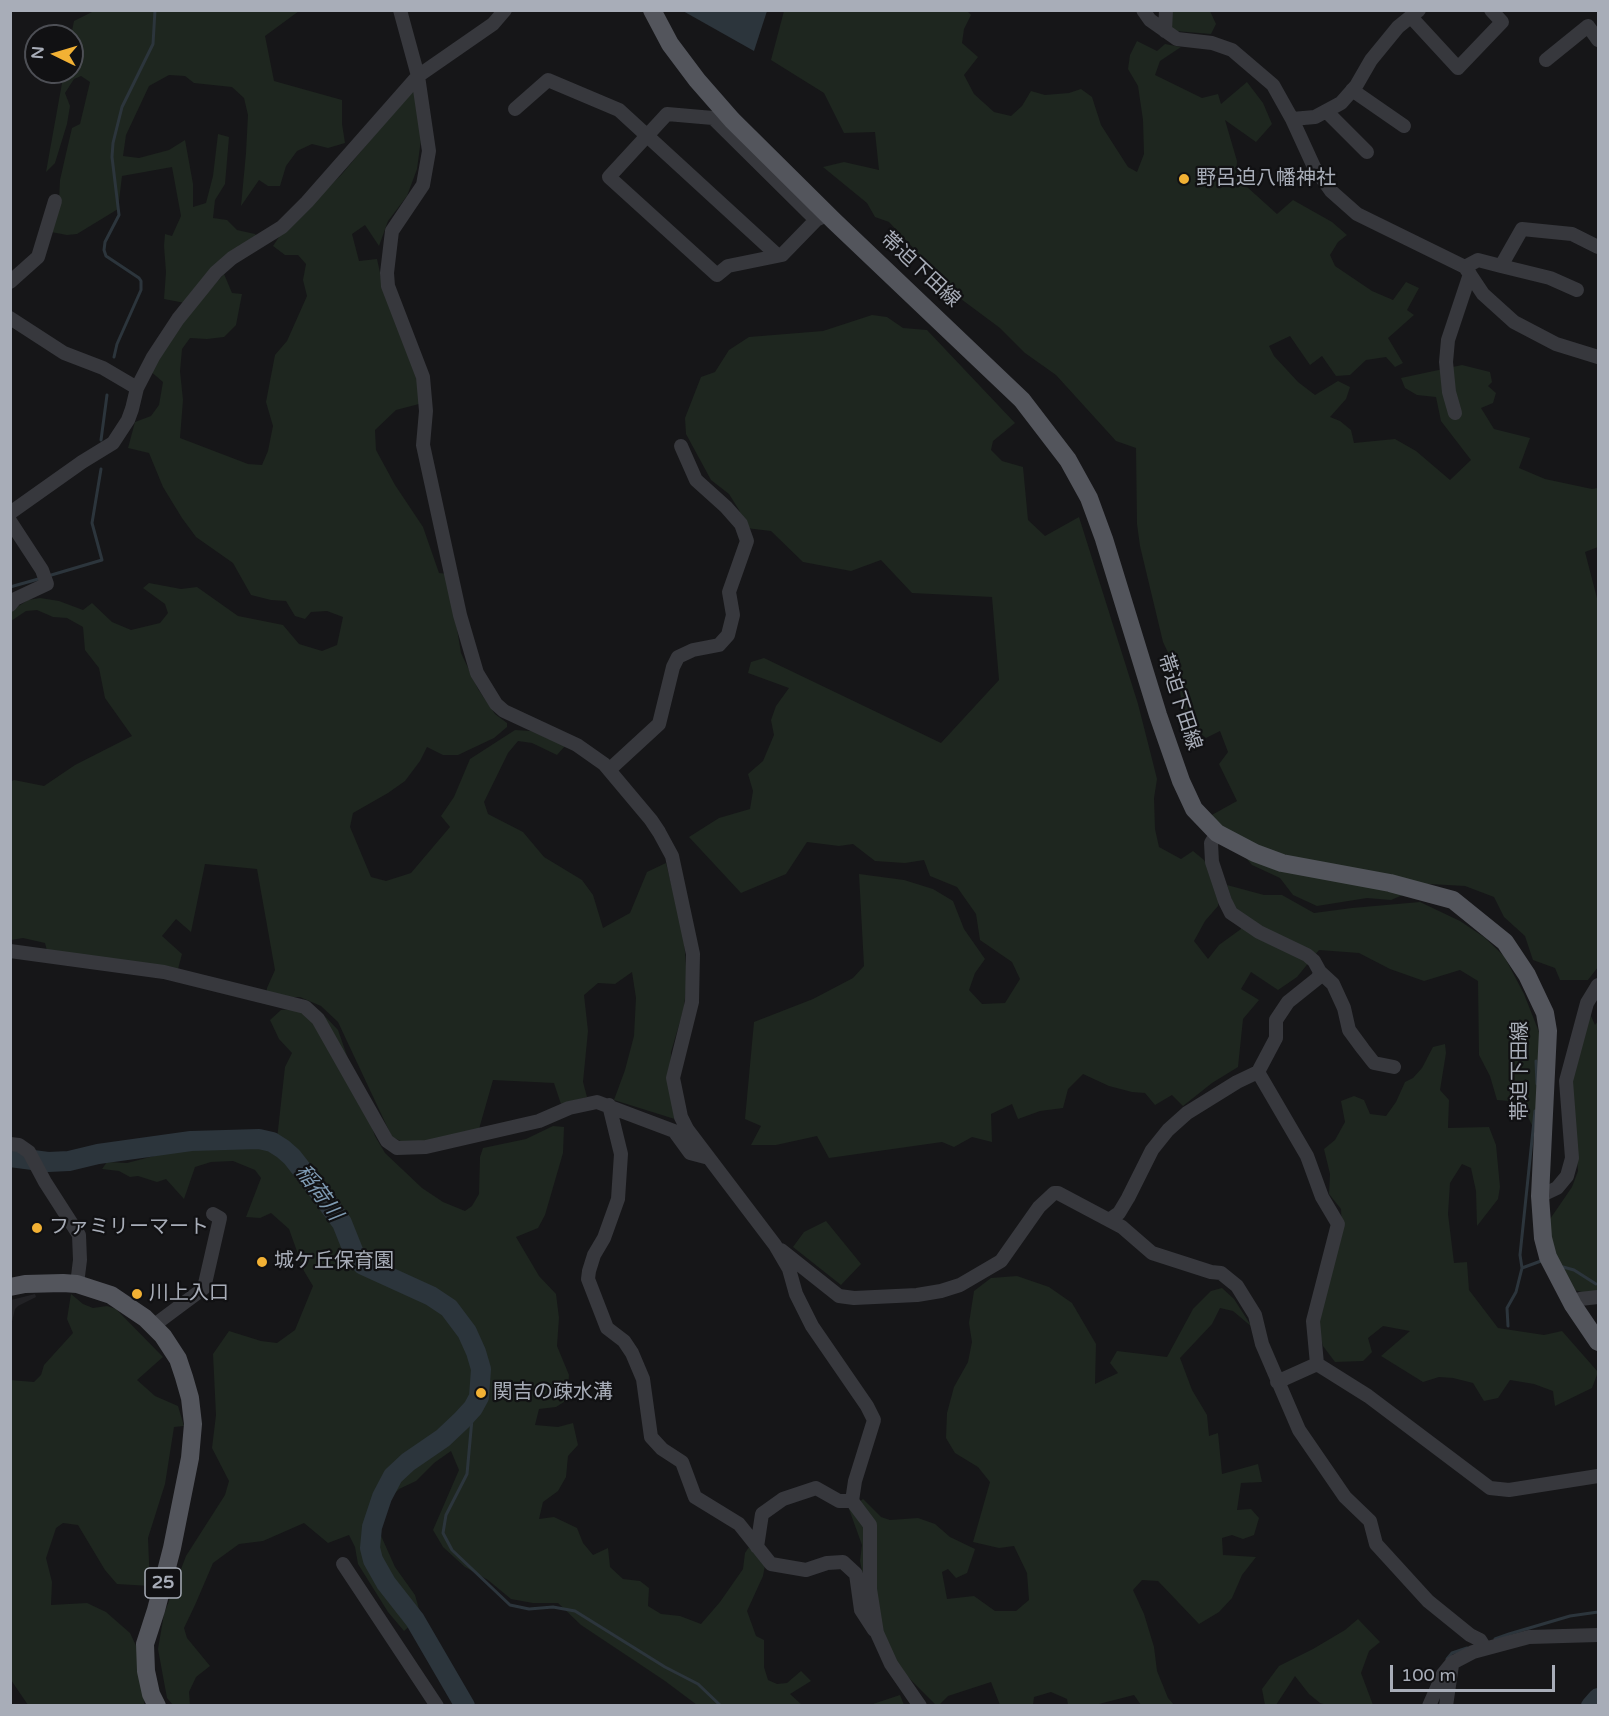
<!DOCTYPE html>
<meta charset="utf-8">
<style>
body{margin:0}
#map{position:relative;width:1609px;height:1716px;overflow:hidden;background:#161618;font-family:"Varela Round",sans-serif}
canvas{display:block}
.frame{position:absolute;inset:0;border:12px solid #a8adb8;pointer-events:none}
.north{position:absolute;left:24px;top:24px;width:60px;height:60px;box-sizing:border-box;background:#111113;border:2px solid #4d4f55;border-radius:50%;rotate:275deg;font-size:16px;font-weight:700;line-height:24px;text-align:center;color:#a8adb8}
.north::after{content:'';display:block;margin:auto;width:21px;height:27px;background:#f2b134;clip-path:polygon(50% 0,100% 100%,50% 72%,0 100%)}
.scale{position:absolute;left:1390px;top:1665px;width:165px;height:27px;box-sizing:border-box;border:3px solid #a8adb8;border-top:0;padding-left:8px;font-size:18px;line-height:21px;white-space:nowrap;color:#a8adb8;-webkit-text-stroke:4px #111113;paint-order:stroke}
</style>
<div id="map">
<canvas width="1609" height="1716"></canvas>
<div class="frame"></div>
<div class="north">N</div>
<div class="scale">100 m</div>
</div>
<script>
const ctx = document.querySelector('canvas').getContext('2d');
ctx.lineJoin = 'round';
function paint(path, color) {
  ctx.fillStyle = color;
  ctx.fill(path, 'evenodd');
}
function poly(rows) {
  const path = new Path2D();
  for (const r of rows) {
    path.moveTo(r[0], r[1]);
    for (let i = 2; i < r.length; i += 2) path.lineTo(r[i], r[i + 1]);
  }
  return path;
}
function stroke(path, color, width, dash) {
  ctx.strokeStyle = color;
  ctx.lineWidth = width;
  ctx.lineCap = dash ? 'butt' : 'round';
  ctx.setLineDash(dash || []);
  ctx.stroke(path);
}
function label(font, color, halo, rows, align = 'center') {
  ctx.font = font + ' "Varela Round","Noto Sans JP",sans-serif';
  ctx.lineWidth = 4.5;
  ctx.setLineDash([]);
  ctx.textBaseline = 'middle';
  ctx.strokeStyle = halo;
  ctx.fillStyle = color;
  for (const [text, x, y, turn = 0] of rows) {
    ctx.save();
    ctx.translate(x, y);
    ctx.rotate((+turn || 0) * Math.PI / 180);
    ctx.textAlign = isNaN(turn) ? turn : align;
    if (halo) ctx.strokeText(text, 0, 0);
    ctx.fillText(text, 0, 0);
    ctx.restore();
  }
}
paint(poly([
 [35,1294,36,1297,18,1306,15,1309,11,1326,11,1300]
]), '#222225');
paint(poly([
 [94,11,299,11,265,36,274,81,342,100,342,124,345,143,328,148,312,144,297,151,286,166,280,186,268,186,259,180,241,206,246,153,248,115,244,98,232,87,194,83,185,76,169,75,149,86,126,135,123,156,139,158,169,150,185,140,193,184,193,207,206,203,213,176,218,134,229,137,225,184,215,200,213,218,227,220,237,230,255,234,261,240,185,303,164,299,166,272,164,246,165,234,172,236,181,216,172,167,122,176,118,209,77,234,67,235,51,232,59,201,60,180,68,145,72,128,80,124,90,82,81,76,74,79,65,93,70,106,67,124,55,163,46,172,64,72,72,72,71,36,74,21],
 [784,11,967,11,971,15,964,29,962,43,978,57,964,75,974,94,994,112,1011,116,1022,106,1031,91,1045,95,1069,93,1081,89,1092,97,1101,125,1128,167,1137,172,1144,154,1143,120,1138,86,1128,69,1130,55,1137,41,1157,51,1165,44,1181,47,1160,61,1155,75,1202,98,1218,94,1221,104,1247,82,1263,103,1272,124,1256,142,1225,120,1237,161,1236,177,1277,214,1293,200,1332,222,1347,235,1338,242,1330,255,1335,266,1372,291,1393,300,1406,282,1419,288,1407,310,1414,315,1388,338,1403,363,1395,367,1386,357,1366,360,1350,375,1336,376,1322,356,1310,365,1290,336,1269,346,1274,356,1298,382,1315,395,1338,381,1350,387,1346,399,1330,417,1340,421,1351,430,1354,443,1395,439,1416,451,1450,480,1471,460,1441,421,1436,397,1417,395,1405,388,1401,378,1462,365,1490,372,1492,382,1488,386,1496,393,1493,403,1481,408,1494,429,1530,438,1519,468,1545,479,1592,489,1598,488,1598,547,1585,552,1598,602,1598,967,1588,980,1560,980,1555,968,1533,960,1525,936,1504,917,1494,897,1465,886,1429,884,1391,900,1367,898,1317,906,1293,895,1280,878,1252,865,1210,816,1237,801,1219,764,1228,752,1220,731,1206,738,1186,722,1175,667,1163,642,1140,546,1137,524,1136,448,1116,441,1056,375,1025,353,1000,328,961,299,889,222,875,217,867,203,823,167,844,162,879,170,875,132,844,133,824,93,771,60],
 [1172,11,1210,11,1216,24,1211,34,1175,31,1171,27],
 [413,89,423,125,417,169,407,196,388,221,379,246,365,225,352,234,359,261,377,259,385,295,419,379,419,404,396,410,375,430,376,450,395,485,423,527,439,573,448,574,461,653,478,689,495,714,507,723,507,727,494,738,458,755,443,755,427,747,420,761,405,781,388,793,353,813,350,827,371,877,386,881,411,873,450,827,441,816,454,797,470,759,515,730,531,731,565,746,557,755,532,743,518,741,508,753,484,802,488,814,523,832,544,857,582,880,593,895,603,928,630,913,647,872,666,863,672,887,682,912,687,979,684,1008,671,1052,670,1079,681,1121,614,1100,625,1070,634,1036,636,998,632,972,615,984,598,983,584,995,588,1031,583,1082,587,1097,561,1104,554,1083,493,1080,479,1129,423,1142,405,1143,392,1137,338,1022,321,1006,300,997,291,997,272,1005,265,1004,267,988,275,970,257,869,205,864,191,932,176,919,162,936,182,954,178,969,50,962,45,943,23,938,11,940,10,782,14,780,44,786,75,765,132,736,105,698,99,668,85,650,83,627,67,618,53,617,37,610,26,611,11,621,11,611,28,600,40,598,59,601,83,610,92,603,112,622,131,630,160,623,168,613,165,604,143,588,149,583,181,589,197,587,238,616,283,625,299,644,322,651,337,645,343,617,327,611,311,612,305,619,295,616,286,601,271,600,251,595,233,563,196,537,182,518,163,487,149,453,128,448,135,422,151,416,159,405,163,382,149,370,170,334,224,274,232,293,242,294,236,325,224,337,207,339,190,338,182,349,180,371,183,400,180,438,248,464,262,465,268,451,273,426,266,402,275,355,287,341,307,296,303,280,306,264,298,255,285,255,273,246,281,234,342,174],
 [872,315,887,317,903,328,927,330,1015,423,993,441,991,450,1002,461,1023,467,1028,520,1045,536,1079,517,1138,704,1151,755,1157,779,1154,798,1155,829,1159,847,1181,859,1193,851,1204,860,1219,887,1218,906,1205,921,1194,941,1208,959,1219,945,1241,929,1227,885,1264,895,1282,895,1314,913,1352,908,1420,902,1460,921,1484,937,1504,956,1524,994,1539,1032,1540,1076,1537,1136,1521,1102,1497,1100,1490,1076,1479,1055,1478,981,1460,970,1424,981,1390,969,1359,953,1319,950,1297,977,1278,990,1251,972,1241,989,1259,1000,1243,1019,1238,1067,1212,1083,1183,1106,1172,1095,1155,1105,1145,1093,1132,1092,1109,1086,1083,1074,1068,1089,1063,1108,1040,1111,1018,1119,1012,1104,991,1114,992,1142,972,1137,954,1147,942,1142,829,1158,817,1136,776,1145,751,1145,761,1126,745,1119,754,1022,813,999,853,978,864,966,859,874,904,880,933,889,953,901,964,929,985,959,975,973,969,990,982,1004,1005,1003,1020,979,1012,962,980,940,976,914,957,887,930,876,924,860,905,863,875,861,853,844,839,846,807,842,786,874,741,893,689,837,719,818,750,809,753,791,748,774,763,761,774,735,771,720,776,706,789,688,748,673,751,662,764,658,941,743,999,680,992,597,912,593,881,560,851,571,803,562,771,531,746,528,739,510,729,494,711,480,686,434,685,418,701,377,715,372,729,350,749,337,823,331],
 [304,1003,320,1011,338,1030,375,1136,385,1153,422,1188,443,1202,465,1211,472,1206,479,1194,480,1157,483,1148,526,1139,553,1126,564,1127,563,1153,545,1215,538,1228,516,1237,539,1276,556,1294,559,1318,557,1346,569,1375,567,1400,556,1407,539,1409,535,1425,558,1427,573,1423,578,1445,568,1456,566,1477,558,1491,543,1502,539,1519,554,1517,577,1528,583,1543,593,1555,608,1548,610,1567,623,1579,640,1581,649,1588,648,1606,661,1614,680,1616,701,1624,720,1602,743,1569,745,1553,749,1547,766,1560,763,1576,747,1611,756,1636,764,1640,764,1667,768,1680,777,1684,787,1683,801,1671,811,1681,790,1694,802,1705,697,1705,665,1681,581,1625,558,1603,533,1603,511,1599,488,1580,465,1567,443,1547,433,1530,459,1470,451,1451,434,1463,416,1481,399,1489,386,1503,378,1529,395,1567,415,1595,421,1616,404,1631,388,1612,358,1564,355,1547,349,1535,328,1543,304,1523,263,1541,239,1544,213,1563,195,1605,184,1628,187,1638,210,1666,196,1677,189,1692,190,1705,173,1705,167,1698,158,1649,164,1614,186,1556,225,1495,229,1481,212,1448,216,1415,213,1354,229,1331,261,1341,277,1343,295,1330,313,1286,304,1271,289,1229,271,1213,260,1218,246,1217,261,1178,255,1170,233,1161,211,1162,195,1167,184,1199,166,1179,157,1182,138,1176,130,1177,119,1171,102,1169,107,1162,127,1163,154,1156,185,1135,232,1132,267,1134,277,1139,285,1067,292,1053,279,1039,270,1020,281,1010,291,1009],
 [1590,1014,1595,1025,1598,1021,1598,1296,1570,1289,1553,1259,1548,1222,1572,1187,1578,1171,1569,1073],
 [1445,1044,1446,1053,1440,1090,1449,1100,1448,1128,1489,1127,1496,1145,1500,1187,1498,1199,1477,1226,1476,1191,1471,1168,1462,1164,1450,1183,1448,1214,1454,1263,1467,1262,1469,1290,1498,1328,1544,1335,1562,1331,1598,1372,1592,1388,1555,1406,1553,1391,1534,1384,1510,1380,1498,1398,1484,1401,1473,1383,1453,1378,1439,1377,1423,1382,1381,1356,1410,1331,1383,1326,1368,1338,1372,1352,1363,1361,1335,1362,1323,1346,1317,1325,1342,1228,1341,1209,1329,1194,1330,1174,1324,1149,1335,1140,1345,1122,1341,1101,1354,1096,1364,1100,1370,1114,1386,1116,1396,1102,1405,1082,1413,1078,1422,1068,1433,1047],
 [826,1221,861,1264,841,1285,793,1247,804,1232],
 [1017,1276,1049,1287,1072,1303,1096,1344,1095,1384,1118,1373,1110,1363,1117,1351,1167,1357,1193,1309,1211,1291,1222,1288,1234,1299,1252,1327,1233,1311,1220,1308,1212,1324,1180,1358,1192,1390,1207,1415,1209,1436,1218,1433,1222,1474,1258,1464,1262,1482,1241,1483,1237,1510,1251,1509,1259,1518,1254,1535,1243,1539,1232,1535,1222,1538,1223,1555,1256,1557,1242,1575,1232,1598,1219,1612,1199,1624,1158,1581,1142,1580,1133,1590,1144,1614,1154,1647,1157,1671,1168,1698,1174,1705,1141,1705,1134,1695,1095,1705,1068,1705,1067,1699,1051,1692,1034,1697,1033,1705,1000,1705,991,1682,948,1696,939,1705,936,1705,895,1664,868,1599,860,1561,862,1545,849,1509,863,1499,881,1517,890,1520,918,1518,935,1524,950,1537,975,1549,967,1573,956,1578,948,1569,942,1572,947,1599,974,1596,995,1611,1016,1611,1029,1600,1027,1573,1014,1546,999,1548,973,1542,990,1482,978,1467,955,1453,946,1438,947,1413,954,1387,968,1362,972,1342,969,1323,974,1291,991,1278],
 [71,1294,83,1304,93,1308,107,1306,116,1309,163,1357,137,1380,155,1396,178,1406,184,1426,174,1427,165,1484,148,1538,150,1586,117,1584,105,1570,78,1525,63,1523,56,1528,46,1558,52,1582,51,1605,87,1603,106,1612,130,1633,139,1652,146,1691,144,1705,28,1705,11,1680,10,1380,34,1382,41,1375,44,1365,73,1333,67,1319],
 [1358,1619,1380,1642,1369,1651,1361,1673,1373,1705,1331,1706,1320,1703,1309,1694,1295,1676,1276,1705,1265,1705,1262,1689,1279,1666,1313,1649,1345,1630],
 [900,1695,904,1705,870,1705]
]), '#1e261f');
paint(poly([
 [683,11,683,10,767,11,754,51]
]), '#2c353c');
stroke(poly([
 [114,357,117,344,141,290,141,281,139,278,106,256,104,250,105,242,119,215,112,157,113,143,122,107,153,44,155,10],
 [101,440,107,395],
 [48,576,102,560,92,523,101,469],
 [10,587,42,578],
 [1536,1061,1537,1084],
 [1563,1267,1574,1270,1596,1284],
 [1522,1268,1520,1255,1535,1111],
 [1508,1326,1507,1308,1516,1292,1522,1268,1541,1261],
 [473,1408,467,1474,446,1515,443,1533,452,1550,510,1605,529,1609,553,1607,575,1611,665,1667,698,1684,721,1706],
 [1495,1639,1509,1634,1570,1616,1598,1612],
 [1447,1659,1452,1653,1467,1648]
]), '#2c353c', 3);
stroke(poly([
 [10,1157,48,1162,69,1161,98,1154,191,1141,259,1139,272,1142,283,1149,292,1157,317,1189,342,1223,354,1253,363,1265,431,1296,449,1308,467,1332,476,1352,481,1369,479,1397,473,1408,462,1420,443,1438,408,1462,393,1476,382,1497,372,1527,370,1548,373,1560,386,1583,415,1620,465,1706],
 [1591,1706,1598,1698]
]), '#2c353c', 20);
stroke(poly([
 [400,10,418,76,429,151,423,185,392,231,387,273,388,286,423,377,426,411,423,445,460,615,477,673,496,704,504,711,577,745,604,764,651,820,659,832,672,856,693,954,692,1002,673,1078,681,1117,687,1129,775,1245,789,1269,796,1294,812,1326,867,1406,874,1420,855,1481,852,1501,870,1525,870,1589,877,1633,891,1664,920,1706],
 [1143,10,1150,20,1177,39,1212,43,1232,50,1273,85,1292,119,1314,167,1331,191,1357,214,1465,267,1483,294,1514,322,1556,344,1598,357],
 [1411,17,1458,68,1502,22,1491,10],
 [1165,31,1166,10],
 [1546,60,1588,26,1598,40],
 [1352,90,1404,126],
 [515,109,548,80,619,110,776,254],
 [1327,112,1367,152],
 [1292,119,1315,117,1341,103,1356,86,1371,60,1398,27,1419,10],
 [816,220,713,118,667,114,609,177,717,275,728,266,782,255,816,220,827,215],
 [1501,266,1550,278,1577,290],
 [1465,267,1478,260,1501,266,1522,229,1572,234,1598,247],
 [10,282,38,257,55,201],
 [10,318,64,353,103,368,137,388],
 [1455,413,1449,392,1446,362,1448,340,1470,274],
 [10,513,82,462,113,443,128,420,132,409,137,388,153,357,178,319,216,272,232,258,282,227,307,202,418,76,493,24,505,10],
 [10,521,42,570,47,584,15,599,10,605],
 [609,770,659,724,673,667,678,657,693,650,719,645,728,635,733,615,729,592,747,541,741,524,726,507,696,480,681,446],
 [10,951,164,972,305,1007,318,1019,387,1141,397,1148,426,1147,539,1121,569,1108,597,1102,674,1131,690,1153,709,1158],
 [1320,972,1333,984,1344,1008,1349,1030,1363,1049,1374,1063,1394,1067],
 [1258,1072,1307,1156,1322,1197,1338,1224,1313,1321,1317,1364],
 [609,1105,621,1154,618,1199,604,1238,594,1255,589,1271,588,1279,607,1328,624,1341,632,1353,643,1379,651,1437,662,1449,682,1462,695,1497,739,1524,771,1564,806,1570,827,1563,843,1562,856,1574,861,1610,874,1630],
 [10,1144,19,1145,29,1152,45,1182,79,1235,80,1260,77,1284],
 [1540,1196,1557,1188,1567,1176,1572,1158,1566,1081,1587,1003,1598,985],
 [1109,1220,1119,1213,1128,1198,1152,1150,1168,1130,1187,1113,1237,1082,1258,1072,1276,1038,1276,1020,1288,1002,1318,978,1320,972,1314,961,1307,955,1259,932,1231,913,1225,901,1212,862,1211,843,1217,833],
 [781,1250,839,1296,854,1298,917,1295,941,1291,960,1285,1001,1261,1039,1207,1054,1193,1058,1193,1122,1227,1152,1253,1211,1272,1221,1273,1237,1286,1255,1315,1262,1344,1299,1430,1345,1497,1370,1521,1376,1544,1428,1601,1470,1635,1480,1640,1485,1648],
 [1573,1305,1580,1299,1598,1297],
 [153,1326,204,1288,220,1218,213,1214],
 [1277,1382,1317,1364,1368,1396,1490,1488,1509,1490,1598,1476],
 [757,1547,762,1514,783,1499,816,1488,839,1501,852,1501],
 [343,1564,437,1706],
 [1429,1706,1443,1674,1452,1663,1473,1652,1529,1637,1598,1635],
 [1446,1706,1452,1665]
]), '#37383d', 14);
stroke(poly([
 [652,10,670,44,697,80,732,120,834,221,1022,400,1068,460,1089,498,1104,539,1158,715,1181,781,1194,809,1217,833,1255,853,1282,863,1390,883,1453,900,1505,942,1527,975,1545,1013,1548,1031,1540,1196,1543,1238,1548,1257,1573,1305,1598,1342],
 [10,1287,25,1284,63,1283,77,1284,111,1295,145,1318,163,1336,178,1359,184,1377,190,1398,193,1424,190,1458,172,1548,156,1610,145,1644,146,1671,151,1694,157,1706]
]), '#53555c', 18);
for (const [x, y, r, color] of [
 [1184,179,6,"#f2b134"],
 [37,1228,6,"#f2b134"],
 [262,1262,6,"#f2b134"],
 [137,1294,6,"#f2b134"],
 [481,1393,6,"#f2b134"]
]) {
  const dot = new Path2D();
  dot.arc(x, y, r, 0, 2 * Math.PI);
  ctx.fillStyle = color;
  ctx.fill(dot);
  stroke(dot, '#111113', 2);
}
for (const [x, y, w] of [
 [163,1583,36]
]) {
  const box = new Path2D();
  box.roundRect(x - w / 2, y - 15, w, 30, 4.5);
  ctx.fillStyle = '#111113';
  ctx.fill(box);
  stroke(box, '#a8adb8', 1.5);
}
label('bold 18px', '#a8adb8', null, [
 ["25",163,1583]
]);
label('20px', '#a8adb8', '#111113', [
 ["野呂迫八幡神社",1196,179],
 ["ファミリーマート",49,1228],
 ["城ケ丘保育園",274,1262],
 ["川上入口",149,1294],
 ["関吉の疎水溝",493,1393]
], 'left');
label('20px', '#a8adb8', '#111113', [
 ["帯迫下田線",920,270,43],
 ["帯迫下田線",1179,702,72],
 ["帯迫下田線",1521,1071,-90]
]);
label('italic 21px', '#7f9bb3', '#111113', [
 ["稲荷川",318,1193,54]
]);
</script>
